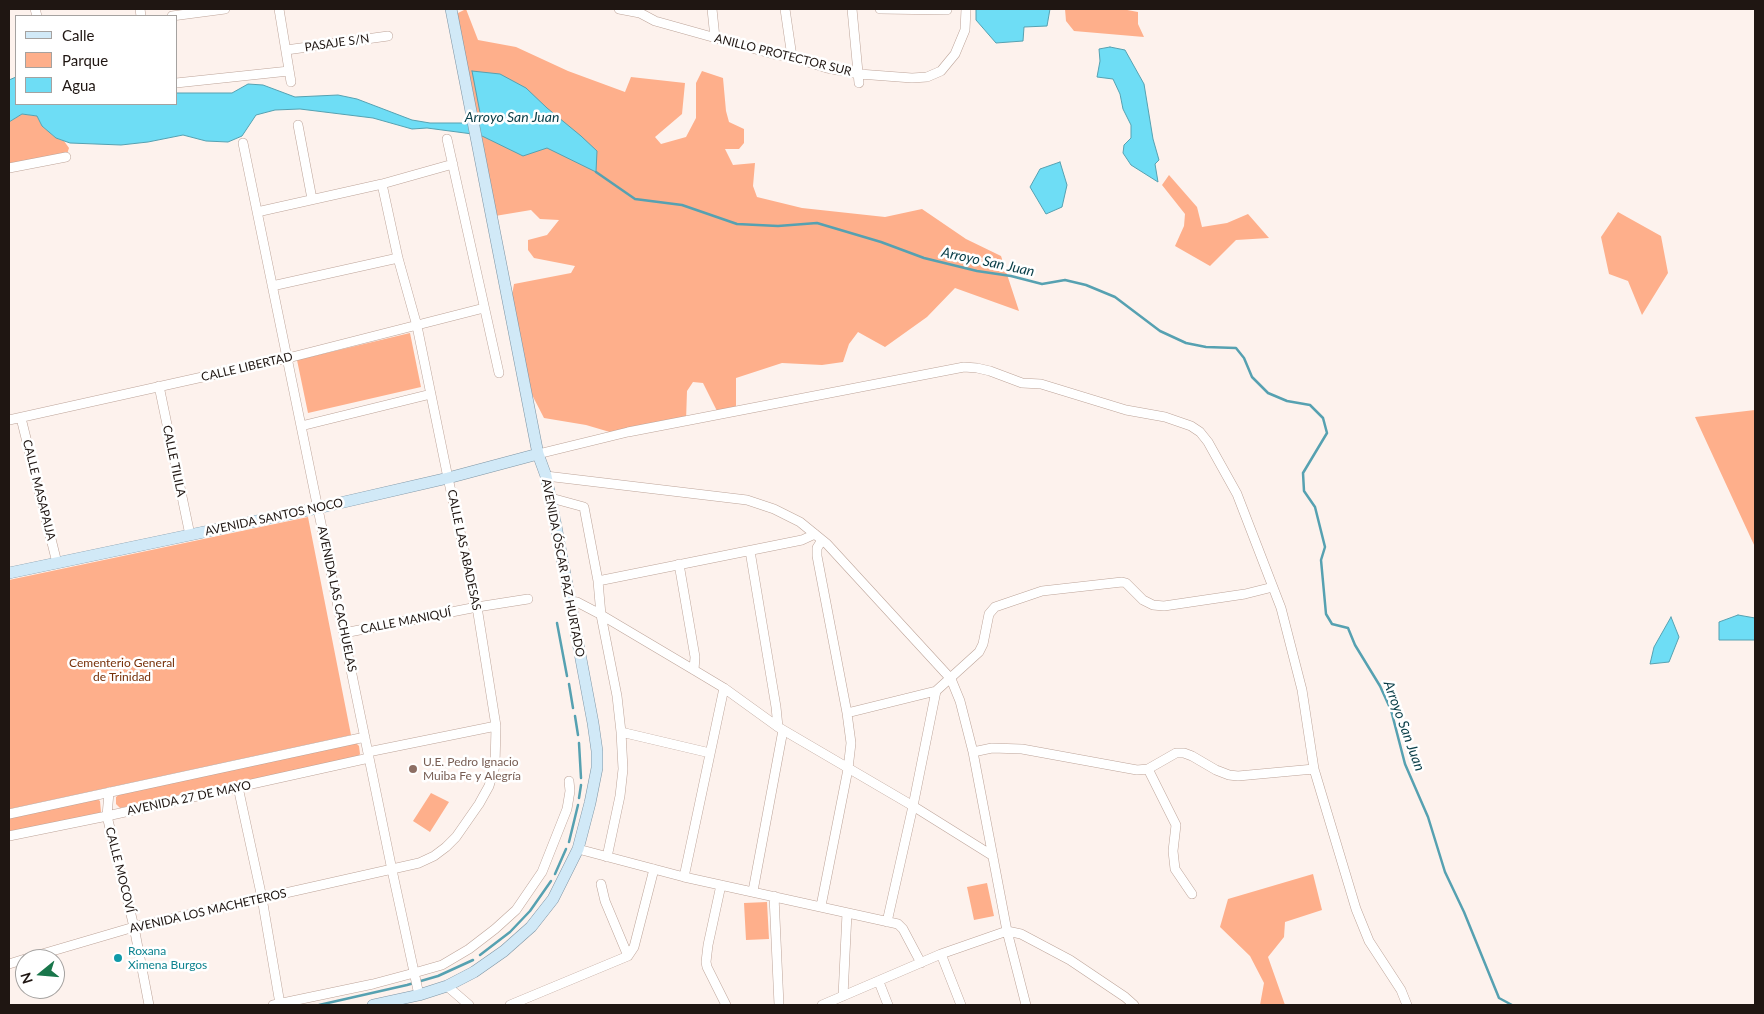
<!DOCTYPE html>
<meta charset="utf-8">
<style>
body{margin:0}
#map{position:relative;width:1764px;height:1014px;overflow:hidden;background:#fdf2ed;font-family:Lato,sans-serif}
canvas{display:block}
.frame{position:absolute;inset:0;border:10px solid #1f1612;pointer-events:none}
.legend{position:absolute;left:15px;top:15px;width:162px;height:90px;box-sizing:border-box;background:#fff;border:1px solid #a5a2a0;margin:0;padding:6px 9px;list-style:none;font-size:15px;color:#1f1612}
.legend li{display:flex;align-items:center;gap:10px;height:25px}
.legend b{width:25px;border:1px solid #a5a2a0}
.north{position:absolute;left:15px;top:949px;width:50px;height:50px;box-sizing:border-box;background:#fff;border:1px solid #a5a2a0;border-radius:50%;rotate:253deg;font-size:14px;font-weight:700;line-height:20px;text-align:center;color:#1f1612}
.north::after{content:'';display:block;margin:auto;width:18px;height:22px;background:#19764b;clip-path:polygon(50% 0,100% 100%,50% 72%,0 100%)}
</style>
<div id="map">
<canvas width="1764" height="1014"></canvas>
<div class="frame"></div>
<ul class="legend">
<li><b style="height:6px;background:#d1e9f7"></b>Calle</li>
<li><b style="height:14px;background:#feaf8b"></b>Parque</li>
<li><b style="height:14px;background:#6eddf5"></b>Agua</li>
</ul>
<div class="north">N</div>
</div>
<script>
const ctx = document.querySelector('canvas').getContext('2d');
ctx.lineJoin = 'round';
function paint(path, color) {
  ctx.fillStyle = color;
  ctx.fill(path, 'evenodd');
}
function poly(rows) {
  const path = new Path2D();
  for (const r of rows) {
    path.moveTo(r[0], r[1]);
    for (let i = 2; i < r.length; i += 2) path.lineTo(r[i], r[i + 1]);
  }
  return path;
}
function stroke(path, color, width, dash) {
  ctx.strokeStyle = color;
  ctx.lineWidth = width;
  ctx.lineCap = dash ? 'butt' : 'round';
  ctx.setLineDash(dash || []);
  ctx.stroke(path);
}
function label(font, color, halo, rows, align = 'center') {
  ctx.font = font + ' Lato,sans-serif';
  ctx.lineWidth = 5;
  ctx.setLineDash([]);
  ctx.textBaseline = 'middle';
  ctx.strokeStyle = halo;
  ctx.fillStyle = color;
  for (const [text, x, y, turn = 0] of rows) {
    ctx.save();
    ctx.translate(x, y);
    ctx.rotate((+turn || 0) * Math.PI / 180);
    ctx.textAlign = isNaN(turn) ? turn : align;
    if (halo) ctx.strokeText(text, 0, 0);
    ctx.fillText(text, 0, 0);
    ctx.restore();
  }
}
paint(poly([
 [466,9,478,40,516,47,568,71,625,92,631,77,685,83,682,114,655,137,661,144,686,137,696,118,696,83,702,71,723,78,726,111,729,122,744,129,744,143,739,149,725,149,733,165,755,163,753,186,757,197,802,208,885,217,922,209,966,239,1001,256,1019,311,955,288,927,317,885,347,858,332,849,344,843,362,822,365,782,363,736,378,736,409,717,411,703,383,693,382,687,391,686,421,620,435,586,425,544,418,528,387,512,295,514,284,571,273,575,266,534,258,528,250,528,240,547,235,559,220,540,219,531,210,495,216,454,15],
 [1065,9,1122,9,1138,12,1138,24,1144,37,1074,31,1066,21],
 [22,114,37,116,42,126,56,138,64,141,69,148,66,157,9,168,9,122],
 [1169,175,1197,207,1202,227,1227,223,1248,214,1269,238,1236,240,1210,266,1175,246,1184,226,1185,214,1162,185],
 [1618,212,1661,236,1668,273,1642,315,1628,281,1609,274,1601,237],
 [410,333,421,387,308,413,297,360],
 [1755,410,1755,547,1695,417],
 [308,517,351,735,9,809,9,580],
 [355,742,359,746,360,754,358,757,120,808,116,804,116,797,120,794],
 [431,793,449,802,430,832,413,821],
 [96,798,100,801,101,812,98,815,9,833,9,817],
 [1313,874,1322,910,1285,922,1284,937,1268,957,1285,1005,1260,1005,1264,983,1250,956,1220,927,1228,899],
 [987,883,994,916,974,920,967,887],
 [767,902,769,939,746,940,744,903]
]), '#feaf8b');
const water = poly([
 [976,9,1050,9,1047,26,1024,27,1023,41,996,43,976,20,976,9],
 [1110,47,1125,50,1144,84,1153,139,1159,160,1155,164,1158,182,1131,165,1123,153,1124,145,1131,138,1131,125,1123,109,1120,94,1113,79,1097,77,1100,61,1099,49,1110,47],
 [472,71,500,74,526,88,547,108,581,136,597,151,596,172,547,148,523,156,480,135,427,128,412,129,373,118,300,109,275,110,256,115,242,136,228,142,206,141,183,135,148,142,121,145,70,143,56,138,42,126,37,116,22,114,9,122,9,80,16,77,16,104,176,104,176,93,232,93,248,84,263,85,295,97,338,95,357,99,412,120,430,123,482,123,472,71],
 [1060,162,1067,185,1062,207,1046,214,1030,187,1040,169,1060,162],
 [1738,615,1755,618,1755,640,1719,640,1719,622,1738,615],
 [1671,617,1679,637,1669,662,1650,664,1654,647,1671,617]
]);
paint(water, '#6eddf5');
stroke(water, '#56a1b1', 1);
stroke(poly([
 [596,172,635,199,682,205,737,224,778,226,817,223,881,242,924,258,977,271,1011,276,1042,284,1065,280,1086,285,1115,297,1160,331,1186,343,1206,347,1236,348,1244,358,1252,377,1268,393,1287,401,1310,405,1323,418,1327,433,1303,473,1304,491,1315,507,1325,547,1321,560,1326,614,1332,624,1348,628,1355,645,1380,686,1391,710,1405,764,1428,817,1445,872,1464,912,1499,998,1512,1005],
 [557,623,567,676],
 [569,684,573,708],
 [575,716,578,735],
 [579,743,581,778],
 [579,798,581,785],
 [569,842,578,805],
 [555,874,566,849],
 [480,955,510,932,530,911,551,881],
 [319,1005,407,985,438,976,473,960]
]), '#56a1b1', 2.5);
const minor = poly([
 [35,9,37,16],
 [140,9,141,16],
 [279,9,291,82],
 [619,9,640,13,655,21,773,54,792,57,827,68,859,74,912,78,927,77,941,71,955,54,965,30,966,9],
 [712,9,715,38],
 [785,9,792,57],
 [852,9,859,83],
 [880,9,947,10],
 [172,16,225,9],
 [286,50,388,36],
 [176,83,289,71],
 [298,125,312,199],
 [447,139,499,373],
 [243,143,392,870,419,995],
 [9,168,66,157],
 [257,212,382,184,453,164],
 [272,286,398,258],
 [159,386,190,535],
 [21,418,57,563],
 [9,420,288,358,484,308],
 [301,426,431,394],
 [538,454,628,432,964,367,977,368,990,371,1022,383,1041,384,1126,410,1165,417,1191,426,1200,432,1208,442,1237,494,1281,608,1302,690,1314,769,1356,909,1369,941,1401,990,1407,1005],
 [546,476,747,500,774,509,800,522,827,544,951,679,960,701,973,752,1007,931,1026,1005],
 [551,498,584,507,598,581],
 [750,551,776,707,778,727],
 [679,564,695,657,694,670],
 [570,601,577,602,598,613,694,670,724,688,778,727,913,806,993,856],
 [344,633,477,607,528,599],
 [936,691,979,652,983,644,989,614,995,607,1042,591,1122,582,1126,583,1143,600,1153,605,1164,606,1245,594,1273,587],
 [847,713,936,691,913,806,887,922],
 [621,732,710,753],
 [368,752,496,726],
 [973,752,992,748,1022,749,1137,770,1148,769,1176,753,1184,753,1192,756,1216,770,1229,775,1238,776,1314,769],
 [1148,769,1176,825,1173,851,1175,869,1192,894],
 [238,787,262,898,280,1004],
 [109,792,107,816,134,927,149,1005],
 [9,814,365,737],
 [9,836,107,816,369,758],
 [578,849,684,877,898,924,903,929,921,963],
 [607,857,620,796,623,769,621,732,617,696,601,615,598,581,802,540,815,534],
 [684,877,724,688],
 [601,884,605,901,628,956],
 [721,885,708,945,706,962,707,967,726,1005],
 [753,891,783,730],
 [774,896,779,1005],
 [821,906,848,769,851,743,847,713,817,556,817,548,822,540],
 [941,954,961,1005],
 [25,959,134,927,419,863,434,856,446,847,456,837,479,804,489,786,495,766,496,726,477,607,448,478,417,326,398,258,382,184],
 [9,964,25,959],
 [879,982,888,1005],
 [447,986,469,1005],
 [843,996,847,913],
 [273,1005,373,984,414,973,442,965,469,949,495,929,516,910,542,872,567,809,570,791,569,781],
 [510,1005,628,956,634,947,654,869],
 [822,1005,941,954,1007,931,1021,934,1070,960,1125,997,1134,1005]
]);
const major = poly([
 [9,573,318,508,448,478,538,454],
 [373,1005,419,995,447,986,474,972,504,951,531,927,553,899,578,849,590,803,597,768,597,751,593,723,556,526,546,476,538,454,451,9]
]);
stroke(minor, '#bda499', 10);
stroke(major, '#7f95a4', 12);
stroke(minor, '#fff', 9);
stroke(major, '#d1e9f7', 11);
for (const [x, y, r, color] of [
 [413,769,5,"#8d6e63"],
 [118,958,5,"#0f9aa8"]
]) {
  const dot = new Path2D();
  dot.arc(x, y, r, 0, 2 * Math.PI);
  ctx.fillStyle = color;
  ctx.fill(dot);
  stroke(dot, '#fff', 2);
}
label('12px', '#1f1612', '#fff', [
 ["PASAJE S/N",337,43,-8],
 ["ANILLO PROTECTOR SUR",783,55,14],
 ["CALLE LIBERTAD",247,367,-13],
 ["CALLE TILILA",174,461,78],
 ["CALLE MASAPAIJA",39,490,76],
 ["AVENIDA SANTOS NOCO",274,517,-12],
 ["CALLE LAS ABADESAS",464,550,78],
 ["AVENIDA ÓSCAR PAZ HURTADO",563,568,79],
 ["AVENIDA LAS CACHUELAS",337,599,78],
 ["CALLE MANIQUÍ",406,621,-11],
 ["AVENIDA 27 DE MAYO",189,798,-12],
 ["CALLE MOCOVÍ",120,870,76],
 ["AVENIDA LOS MACHETEROS",208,911,-13]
]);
label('12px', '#773109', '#fff', [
 ["Cementerio General",122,663],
 ["de Trinidad",122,677]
]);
label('12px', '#785e54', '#fff', [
 ["U.E. Pedro Ignacio",423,762],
 ["Muiba Fe y Alegría",423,776]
], 'left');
label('12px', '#0d838f', '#fff', [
 ["Roxana",128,951],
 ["Ximena Burgos",128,965]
], 'left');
label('italic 14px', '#0c404a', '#fff', [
 ["Arroyo San Juan",512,117],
 ["Arroyo San Juan",988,262,12],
 ["Arroyo San Juan",1404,726,70]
]);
</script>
